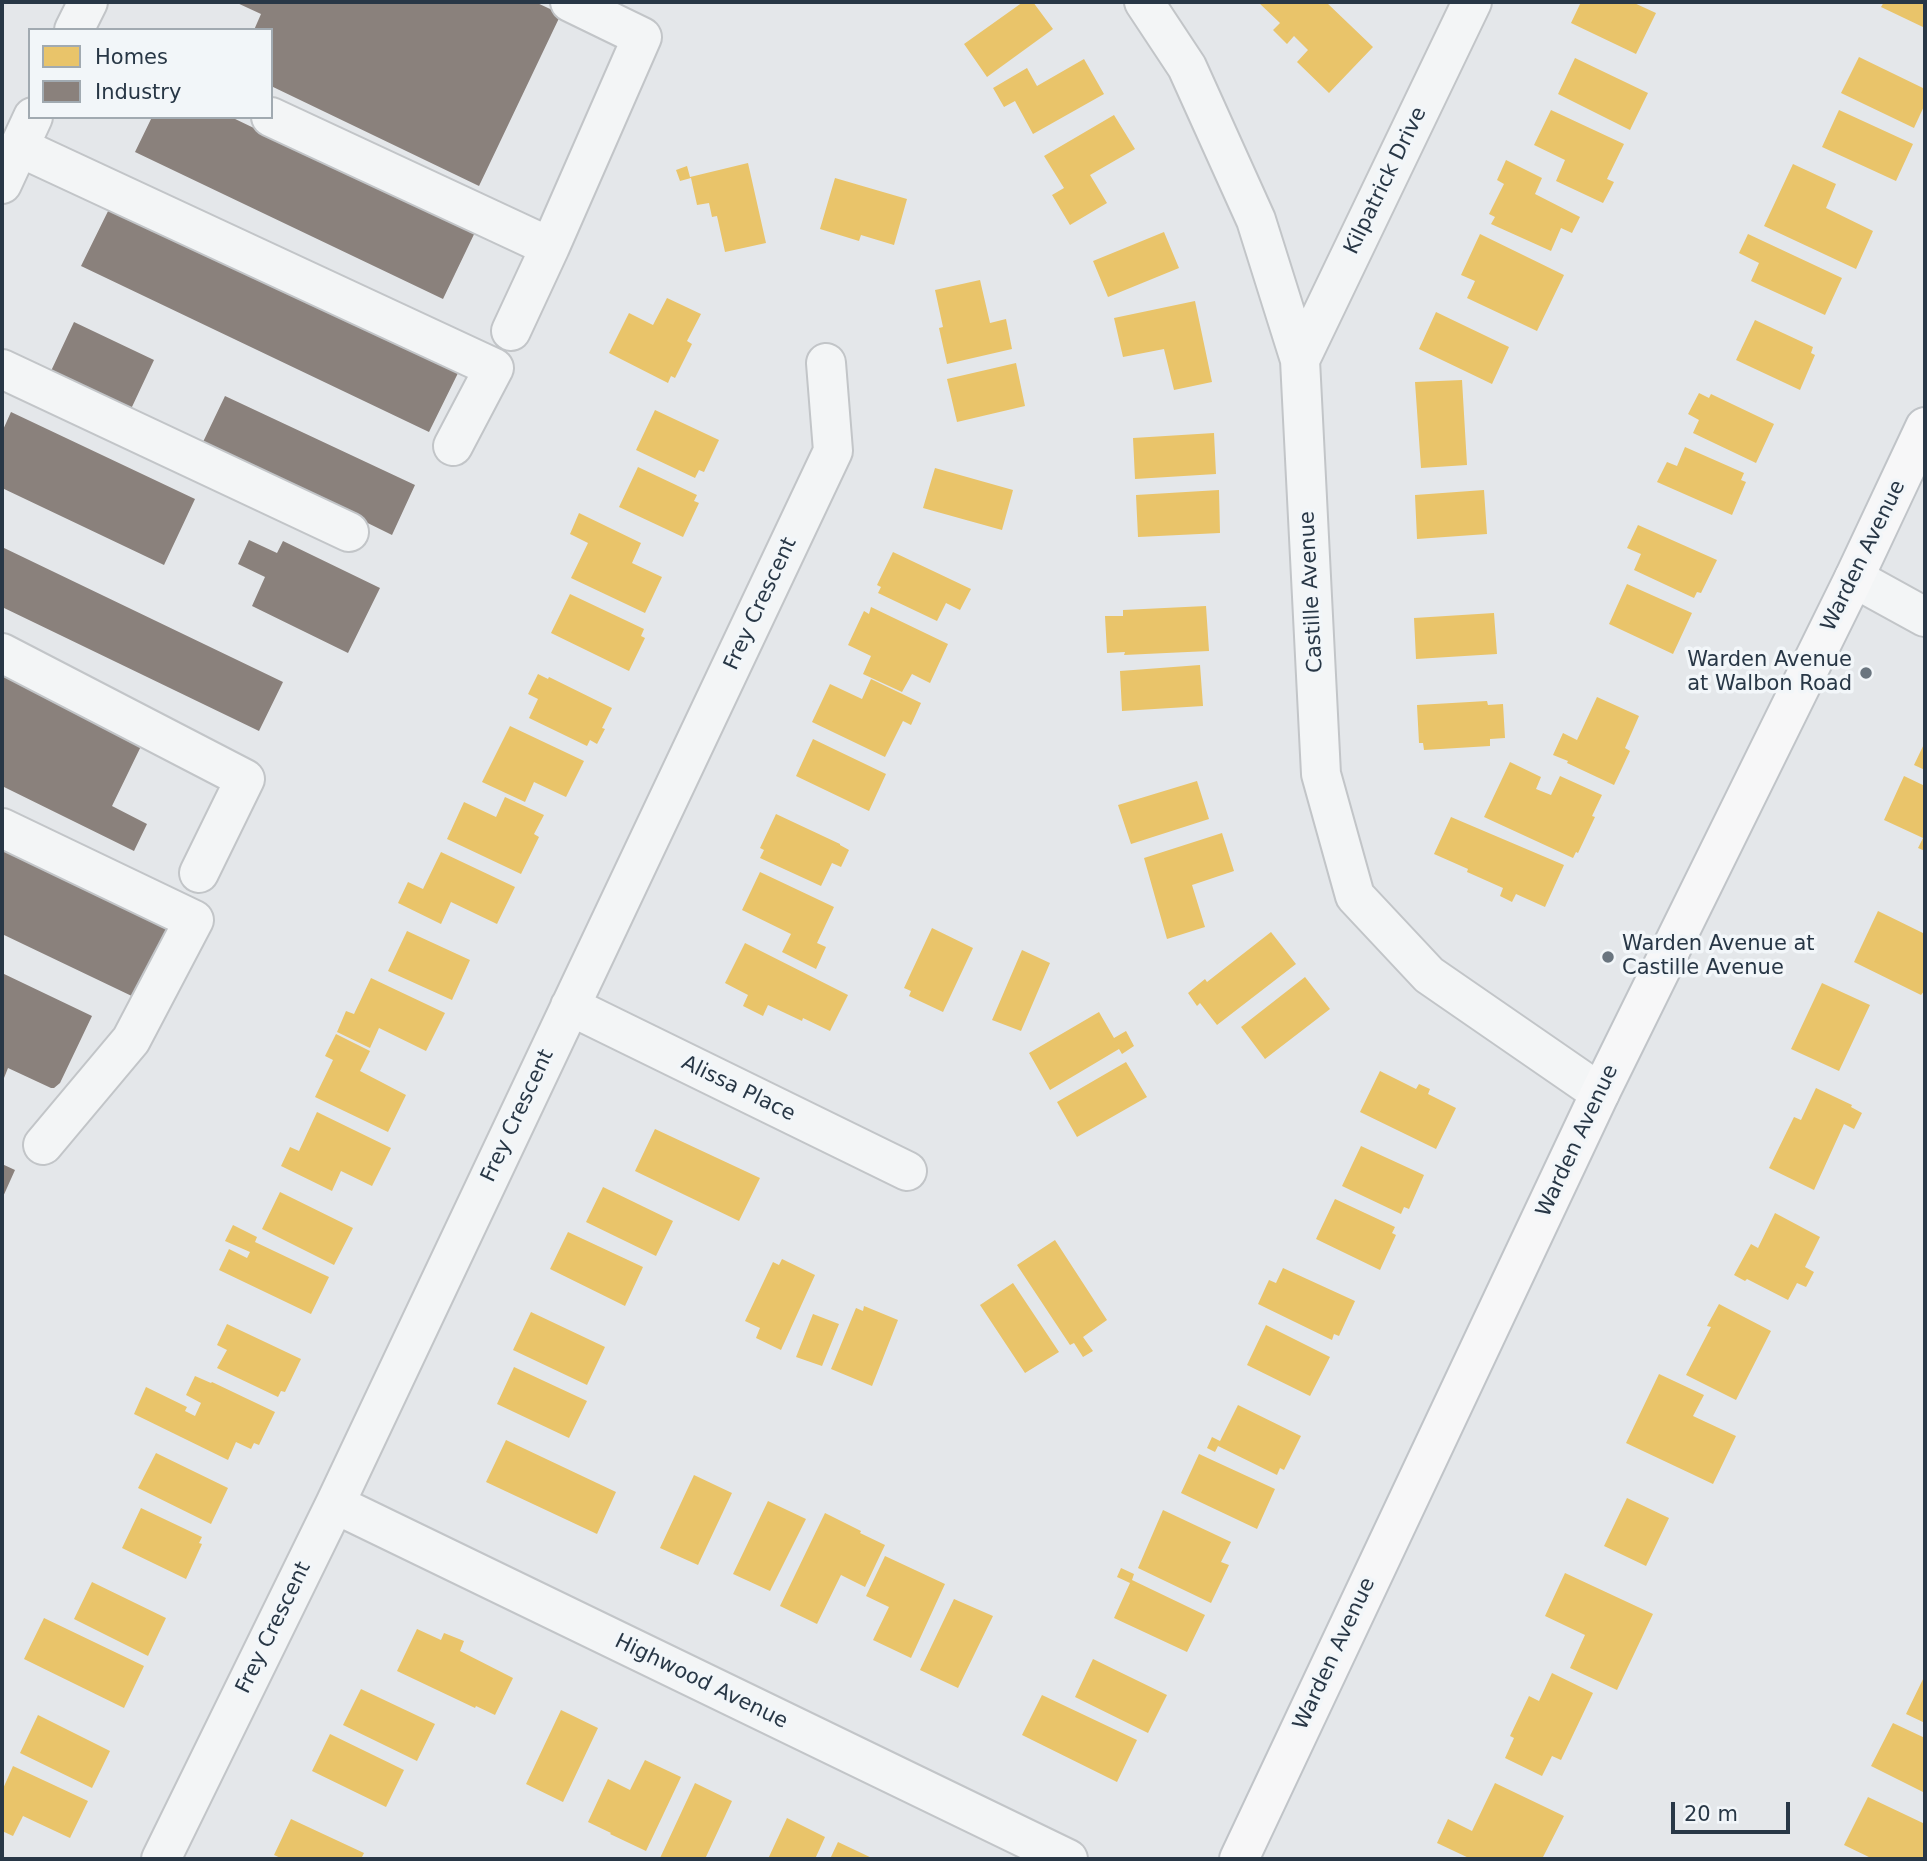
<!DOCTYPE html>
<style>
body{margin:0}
#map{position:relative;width:1927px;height:1861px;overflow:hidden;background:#e4e7ea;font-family:"DejaVu Sans",sans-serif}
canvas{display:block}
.frame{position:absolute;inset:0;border:4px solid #283746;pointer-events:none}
.legend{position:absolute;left:28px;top:28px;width:245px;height:91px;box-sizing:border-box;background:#f2f6f9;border:2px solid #a1aab1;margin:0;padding:9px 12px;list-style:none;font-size:21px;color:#283746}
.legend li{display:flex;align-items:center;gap:14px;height:35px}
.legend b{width:35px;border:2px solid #a1aab1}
.scale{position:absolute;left:1671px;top:1802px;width:119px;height:32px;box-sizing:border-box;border:4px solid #283746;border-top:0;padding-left:9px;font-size:21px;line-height:24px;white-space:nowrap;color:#283746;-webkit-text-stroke:5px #f2f6f9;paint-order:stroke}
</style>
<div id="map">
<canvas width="1927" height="1861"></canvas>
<div class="frame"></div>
<ul class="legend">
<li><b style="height:19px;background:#e9c46a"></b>Homes</li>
<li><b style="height:19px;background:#8a817c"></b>Industry</li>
</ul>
<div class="scale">20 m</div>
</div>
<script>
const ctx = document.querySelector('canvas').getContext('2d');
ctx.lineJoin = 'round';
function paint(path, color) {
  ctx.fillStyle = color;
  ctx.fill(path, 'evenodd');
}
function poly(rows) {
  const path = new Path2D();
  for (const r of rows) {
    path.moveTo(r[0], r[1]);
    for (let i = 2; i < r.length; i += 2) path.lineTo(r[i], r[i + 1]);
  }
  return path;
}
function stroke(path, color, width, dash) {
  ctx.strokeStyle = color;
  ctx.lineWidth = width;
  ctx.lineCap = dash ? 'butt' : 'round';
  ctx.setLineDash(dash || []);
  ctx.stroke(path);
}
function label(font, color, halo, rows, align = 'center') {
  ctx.font = font + ' "DejaVu Sans",sans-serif';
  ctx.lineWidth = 7;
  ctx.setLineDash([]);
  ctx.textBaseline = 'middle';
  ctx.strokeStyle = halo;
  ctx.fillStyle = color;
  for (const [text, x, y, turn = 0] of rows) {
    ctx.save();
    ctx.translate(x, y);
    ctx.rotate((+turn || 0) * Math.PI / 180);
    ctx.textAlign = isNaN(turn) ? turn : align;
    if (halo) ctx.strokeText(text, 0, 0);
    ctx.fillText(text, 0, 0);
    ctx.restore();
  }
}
paint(poly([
 [1023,2,1033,2,1053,29,987,77,964,44],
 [1258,2,1326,2,1373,47,1329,93,1297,62,1308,50,1294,36,1287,44,1273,30,1280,23],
 [1581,2,1632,2,1656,13,1636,54,1571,23],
 [1884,2,1925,2,1925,28,1881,7],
 [1859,57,1925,89,1925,104,1914,128,1841,93],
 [1575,58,1648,93,1630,130,1558,94],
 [1084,59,1104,94,1033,134,1015,101,1004,107,993,88,1027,68,1037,86],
 [1551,110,1624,144,1607,179,1614,182,1603,203,1556,181,1565,160,1534,145],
 [1839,110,1913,144,1896,181,1822,147],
 [1114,115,1135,149,1090,175,1107,203,1070,225,1052,195,1064,188,1044,156],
 [1506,160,1542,178,1535,194,1580,217,1572,233,1561,228,1551,251,1491,224,1495,217,1489,214,1504,184,1497,180],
 [748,163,766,243,725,252,717,216,712,217,709,203,697,205,691,178,680,181,676,170,687,166,690,177],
 [1793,164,1836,184,1826,208,1873,231,1856,269,1764,226],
 [835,178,907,199,894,245,861,235,859,241,820,229],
 [1164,232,1179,268,1108,297,1093,261],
 [1480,234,1564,275,1537,331,1467,298,1475,281,1461,275],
 [1748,234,1842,278,1825,315,1751,281,1759,263,1739,253],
 [980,280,990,323,1006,319,1012,349,947,364,939,328,943,327,935,290],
 [667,298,701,314,687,341,692,344,675,378,671,376,668,383,609,353,629,313,653,325],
 [1195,301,1212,382,1174,390,1164,349,1123,357,1114,318],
 [1436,312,1509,347,1492,384,1419,349],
 [1755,320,1813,347,1811,353,1815,355,1800,390,1736,360],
 [1016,363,1025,406,957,422,947,379],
 [1462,380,1467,465,1421,468,1415,382],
 [1699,393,1709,398,1711,394,1774,424,1756,463,1693,433,1699,420,1688,414],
 [655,410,719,440,704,472,699,470,695,478,636,450],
 [1214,433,1216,474,1135,479,1133,438],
 [1685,447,1744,473,1741,480,1746,482,1732,515,1657,482,1667,462,1677,466],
 [638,467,697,495,694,501,699,503,683,537,619,507],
 [935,468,1013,490,1002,530,923,508],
 [1219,490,1220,533,1138,537,1136,495],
 [1484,490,1487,534,1417,539,1415,495],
 [579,513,641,543,632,563,662,577,645,613,571,578,588,543,570,534],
 [1638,525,1717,560,1701,593,1697,592,1694,598,1634,570,1641,554,1627,548],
 [893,552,971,589,960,610,946,603,937,621,878,593,881,587,877,585],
 [1627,584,1692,613,1673,654,1609,624],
 [570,594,644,629,641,636,645,638,629,671,551,633],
 [1206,606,1209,651,1124,655,1125,652,1107,653,1105,616,1123,616,1123,610],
 [871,607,948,644,930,683,912,674,902,692,863,674,871,656,848,645,864,611,869,614],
 [1494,613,1497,654,1416,659,1414,618],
 [1200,665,1203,706,1122,711,1120,671],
 [538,674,548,679,549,677,612,708,602,728,605,729,597,744,590,740,587,746,529,718,538,699,528,694],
 [871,679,921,703,911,725,903,721,885,757,812,722,830,684,862,699],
 [1597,697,1639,716,1625,748,1630,751,1614,785,1567,763,1568,761,1553,755,1563,733,1577,740],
 [1487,701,1488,705,1503,704,1505,738,1490,739,1490,746,1424,750,1423,743,1419,743,1417,705],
 [510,726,584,761,566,797,534,782,525,802,482,782],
 [813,739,886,774,869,811,796,776],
 [1925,742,1925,770,1914,765],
 [1510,762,1541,777,1536,789,1551,795,1560,776,1602,795,1592,816,1595,817,1578,853,1576,852,1573,858,1484,817],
 [1904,776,1925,786,1925,851,1918,848,1923,838,1884,820],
 [1197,781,1209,819,1131,844,1118,805],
 [505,797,544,815,534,834,539,837,521,874,447,839,464,802,496,817],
 [776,814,840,844,840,845,849,850,841,867,832,863,821,886,760,858,764,850,760,848],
 [1451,817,1564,865,1545,907,1516,894,1512,902,1500,896,1503,888,1467,872,1468,869,1434,854],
 [1222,833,1234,871,1192,885,1205,927,1167,939,1144,858],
 [441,852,515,887,497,924,451,902,441,924,398,903,408,882,423,889],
 [760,872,834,907,817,943,826,947,816,969,782,952,791,934,742,910],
 [1878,911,1925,934,1925,990,1921,995,1854,962],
 [932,928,973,948,943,1012,909,996,911,991,904,988],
 [407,931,470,960,452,1000,388,971],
 [1271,932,1296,964,1217,1025,1200,1003,1197,1006,1188,993,1205,979,1207,982],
 [745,943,848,995,830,1031,803,1018,802,1021,768,1005,763,1016,743,1006,748,995,725,983],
 [1022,950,1050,963,1021,1031,992,1020],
 [1305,977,1330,1009,1265,1059,1241,1027],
 [371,978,445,1013,426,1051,379,1028,370,1048,337,1032,346,1011,354,1014],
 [1822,983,1870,1005,1839,1071,1791,1049],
 [1099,1012,1114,1038,1126,1031,1134,1046,1122,1054,1119,1049,1050,1090,1029,1053],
 [336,1034,370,1051,360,1071,406,1095,388,1132,315,1097,333,1060,325,1056],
 [1126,1062,1147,1097,1077,1137,1057,1102],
 [1380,1071,1416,1089,1419,1084,1430,1089,1428,1094,1456,1108,1436,1149,1360,1112],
 [1816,1088,1852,1105,1851,1107,1862,1113,1854,1129,1844,1124,1814,1190,1769,1168,1794,1117,1801,1120],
 [317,1112,391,1148,372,1186,341,1171,332,1191,281,1166,290,1147,299,1151],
 [655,1129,760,1178,739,1221,635,1171],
 [1361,1146,1424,1175,1409,1209,1404,1207,1401,1214,1342,1186],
 [603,1187,673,1221,656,1256,586,1222],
 [280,1192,353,1228,334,1265,262,1229],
 [1335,1199,1395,1227,1392,1233,1396,1235,1380,1270,1316,1239],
 [1775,1213,1820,1237,1805,1267,1814,1272,1806,1287,1797,1283,1788,1300,1747,1279,1745,1281,1734,1275,1751,1244,1758,1248],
 [233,1225,257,1237,255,1242,329,1277,311,1314,219,1270,229,1249,247,1258,250,1252,225,1241],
 [568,1232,643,1267,625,1306,550,1269],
 [1055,1240,1107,1320,1083,1337,1093,1351,1083,1357,1074,1343,1070,1345,1017,1265],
 [782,1259,815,1275,781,1350,756,1338,760,1328,745,1321,773,1262,779,1265],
 [1283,1268,1355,1301,1339,1336,1334,1334,1332,1340,1258,1304,1269,1280,1276,1283],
 [1013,1283,1059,1352,1025,1373,980,1305],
 [1719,1304,1771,1331,1736,1400,1686,1375,1711,1327,1707,1326],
 [864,1306,898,1320,872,1386,831,1369,856,1308,863,1311],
 [531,1312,605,1347,587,1385,513,1350],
 [813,1314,839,1324,822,1366,796,1357],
 [227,1324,301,1359,285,1392,281,1391,278,1397,217,1368,227,1350,217,1345],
 [1266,1325,1330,1357,1310,1396,1247,1365],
 [514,1367,587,1401,569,1438,497,1404],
 [1659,1374,1704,1395,1693,1416,1736,1436,1713,1484,1626,1443],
 [195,1376,211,1383,212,1382,275,1412,259,1445,254,1443,251,1449,236,1442,228,1460,134,1414,146,1387,187,1407,185,1411,195,1416,201,1403,186,1395],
 [1238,1405,1301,1436,1284,1470,1280,1468,1277,1475,1218,1446,1215,1452,1207,1448,1212,1437,1220,1441],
 [506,1440,616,1492,597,1534,486,1482],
 [156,1453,228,1488,211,1524,138,1488],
 [1199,1454,1275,1489,1257,1529,1181,1493],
 [694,1475,732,1493,698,1565,660,1548],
 [1627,1498,1669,1518,1646,1566,1604,1546],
 [768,1501,806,1519,770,1591,733,1574],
 [141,1508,202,1537,199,1543,202,1544,186,1579,122,1548],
 [1163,1510,1231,1542,1221,1562,1229,1565,1211,1603,1138,1568],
 [825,1513,861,1531,860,1533,885,1545,865,1587,841,1575,817,1624,780,1606],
 [885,1556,945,1584,911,1658,873,1640,889,1607,866,1596],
 [1121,1568,1134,1574,1132,1580,1205,1615,1187,1652,1114,1618,1130,1583,1117,1577],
 [1565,1573,1653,1614,1617,1690,1570,1668,1585,1635,1545,1616],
 [92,1582,166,1618,148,1656,74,1619],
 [954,1599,993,1616,958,1688,920,1670],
 [44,1618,144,1666,124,1708,24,1659],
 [417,1629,441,1640,444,1633,464,1641,460,1651,513,1678,495,1715,476,1706,475,1708,397,1671],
 [1093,1659,1167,1695,1148,1733,1075,1697],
 [1552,1673,1593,1693,1561,1760,1552,1756,1542,1776,1505,1758,1514,1738,1510,1736,1529,1696,1539,1701],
 [1925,1675,1925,1723,1906,1714],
 [361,1689,435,1724,417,1761,343,1725],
 [1042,1695,1137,1740,1117,1782,1022,1735],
 [561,1710,598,1728,563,1802,526,1784],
 [38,1715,110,1751,92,1788,20,1753],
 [1893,1723,1925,1738,1925,1793,1871,1766],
 [330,1734,404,1770,386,1807,312,1771],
 [645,1760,681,1777,646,1851,610,1834,611,1833,588,1822,608,1779,630,1790],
 [13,1766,88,1801,70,1838,23,1816,13,1836,2,1831,2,1791],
 [695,1783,732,1801,705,1859,662,1859,660,1858],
 [1495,1783,1564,1816,1542,1859,1485,1859,1481,1857,1480,1859,1471,1859,1437,1843,1448,1819,1472,1831],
 [1868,1797,1925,1824,1925,1859,1873,1859,1844,1845],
 [787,1818,825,1837,815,1859,768,1859],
 [291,1819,364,1853,361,1859,283,1859,274,1855],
 [838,1842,874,1859,830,1859]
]), '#e9c46a');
paint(poly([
 [235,2,535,2,561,14,479,186,271,86,271,30,254,30,261,14],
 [152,117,231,117,362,180,478,226,443,299,135,152],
 [113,201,461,367,429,432,81,266],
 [74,322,154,360,131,409,51,371],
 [225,396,415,485,392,535,203,442],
 [11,412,195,499,164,565,2,488,2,432],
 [249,540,277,553,283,541,380,588,348,653,252,606,265,577,238,564],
 [2,547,283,682,259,731,2,607],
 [2,667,146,736,112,806,147,824,134,851,2,786],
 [2,837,175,920,138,999,2,934],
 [2,973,92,1016,60,1083,54,1088,51,1088,8,1068,2,1083],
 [2,1164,15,1170,2,1199]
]), '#8a817c');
const minor = poly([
 [1144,2,1187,67,1256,220,1300,360,1321,774,1355,896,1429,975,1600,1093],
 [74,30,88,2],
 [271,117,550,247,642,37,570,2],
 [19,147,494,368,453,446],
 [2,184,33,117],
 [511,331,550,247],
 [1300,360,1472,2],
 [2,369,349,532],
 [1854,578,1925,617],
 [2,653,245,779,199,873],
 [2,828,194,920,131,1040,43,1145],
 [570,1006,907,1171],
 [335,1504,1068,1859],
 [161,1859,335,1504,833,451,826,363]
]);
const major = poly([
 [1239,1859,1600,1093,1854,578,1925,427]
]);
stroke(minor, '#c2c5c8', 42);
stroke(major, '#c0c4c8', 42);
stroke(minor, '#f3f5f6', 38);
stroke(major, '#f7f7f8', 38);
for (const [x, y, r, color] of [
 [1866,673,7,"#6a757f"],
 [1608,957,7,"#6a757f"]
]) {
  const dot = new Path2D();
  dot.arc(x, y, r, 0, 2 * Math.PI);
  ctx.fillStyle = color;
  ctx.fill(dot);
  stroke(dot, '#f2f6f9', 2.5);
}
label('21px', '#283746', '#f2f6f9', [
 ["Kilpatrick Drive",1386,181,-64],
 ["Warden Avenue",1864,556,-64],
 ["Castille Avenue",1312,592,-93],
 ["Frey Crescent",761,604,-65],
 ["Alissa Place",738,1089,26],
 ["Frey Crescent",518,1116,-65],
 ["Warden Avenue",1578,1141,-65],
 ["Frey Crescent",274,1628,-64],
 ["Warden Avenue",1335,1654,-65],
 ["Highwood Avenue",701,1682,26]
]);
label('21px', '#283746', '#f2f6f9', [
 ["Warden Avenue",1852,661],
 ["at Walbon Road",1852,685],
 ["Warden Avenue at",1622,945,"left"],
 ["Castille Avenue",1622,969,"left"]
], 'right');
</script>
